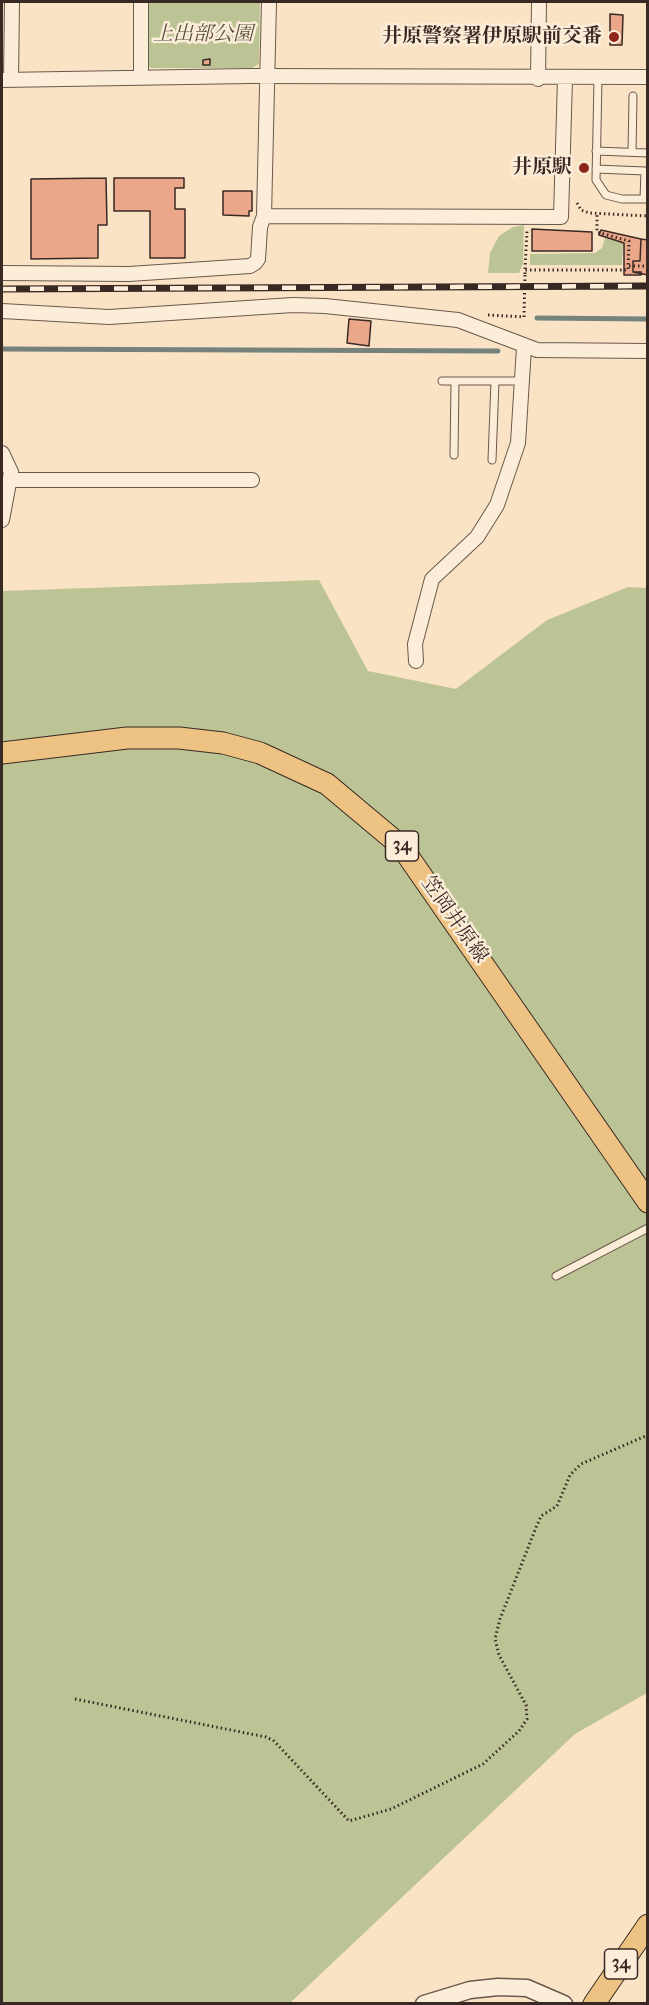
<!DOCTYPE html>
<meta charset="utf-8">
<style>
body{margin:0}
#map{position:relative;width:649px;height:2005px;overflow:hidden;background:#fae3c4;font-family:"IM FELL French Canon",serif}
canvas{display:block}
.frame{position:absolute;inset:0;border:3px solid #392924;pointer-events:none}
</style>
<div id="map">
<canvas width="649" height="2005"></canvas>
<div class="frame"></div>
</div>
<script>
const ctx = document.querySelector('canvas').getContext('2d');
ctx.lineJoin = 'round';
function paint(path, color) {
  ctx.fillStyle = color;
  ctx.fill(path, 'evenodd');
}
function poly(rows) {
  const path = new Path2D();
  for (const r of rows) {
    path.moveTo(r[0], r[1]);
    for (let i = 2; i < r.length; i += 2) path.lineTo(r[i], r[i + 1]);
  }
  return path;
}
function stroke(path, color, width, dash) {
  ctx.strokeStyle = color;
  ctx.lineWidth = width;
  ctx.lineCap = dash ? 'butt' : 'round';
  ctx.setLineDash(dash || []);
  ctx.stroke(path);
}
function label(font, color, halo, rows, align = 'center') {
  ctx.font = font + ' "IM FELL French Canon","Noto Serif JP",serif';
  ctx.lineWidth = 5;
  ctx.setLineDash([]);
  ctx.textBaseline = 'middle';
  ctx.strokeStyle = halo;
  ctx.fillStyle = color;
  for (const [text, x, y, turn = 0] of rows) {
    ctx.save();
    ctx.translate(x, y);
    ctx.rotate((+turn || 0) * Math.PI / 180);
    ctx.textAlign = isNaN(turn) ? turn : align;
    if (halo) ctx.strokeText(text, 0, 0);
    ctx.fillText(text, 0, 0);
    ctx.restore();
  }
}
paint(poly([
 [146,2,260,2,259,64,252,68,151,68,145,64],
 [524,225,523,264,519,273,488,273,490,253,499,236,513,227],
 [605,238,623,243,622,265,530,265,530,254,595,253,602,248],
 [319,580,368,671,456,689,547,620,628,587,647,588,647,1693,575,1734,290,2003,2,2003,2,591]
]), '#bcc495');
stroke(poly([
 [537,318,648,319],
 [2,349,498,351]
]), '#76827e', 5);
const building = poly([
 [610,14,623,15,622,45,610,45,610,14],
 [210,59,210,65,203,65,203,60,210,59],
 [106,178,107,225,98,225,98,258,31,259,31,179,106,178],
 [114,178,184,178,184,188,175,188,175,209,185,209,185,258,150,258,150,211,114,211,114,178],
 [223,191,252,191,252,211,249,211,249,216,223,215,223,191],
 [532,229,592,232,592,251,532,251,532,229],
 [601,230,641,239,640,261,633,261,633,272,641,272,641,275,624,275,624,243,599,235,601,230],
 [641,239,648,240,648,275,633,272,633,261,640,261,641,239],
 [349,319,371,321,369,346,347,343,349,319]
]);
paint(building, '#eba78a');
stroke(building, '#392924', 1.5);
const service = poly([
 [598,78,596,180,606,195,622,199,648,199],
 [596,151,648,153],
 [632,152,633,96],
 [596,169,645,171,644,199],
 [442,381,522,381],
 [454,455,455,381],
 [492,460,495,381],
 [556,1276,648,1228]
]);
const minor = poly([
 [141,77,141,2],
 [538,79,539,2],
 [2,80,249,76,648,77],
 [11,80,12,2],
 [264,216,561,217,565,78],
 [2,273,129,274,250,266,255,263,258,259,260,227,264,216,269,2],
 [2,311,109,317,293,305,325,306,458,320,537,350,648,351],
 [2,453,11,472,2,520],
 [10,480,252,480],
 [416,661,415,644,432,579,477,537,497,505,518,443,524,347]
]);
const tertiary = poly([
 [424,2004,470,1990,498,1987,527,1988,564,2004]
]);
const primary = poly([
 [2,753,127,738,179,738,223,743,260,753,327,784,401,846,648,1202],
 [594,2004,648,1925]
]);
stroke(service, '#69584c', 9);
stroke(minor, '#69584c', 16);
stroke(tertiary, '#69584c', 19);
stroke(primary, '#392924', 23);
stroke(poly([
 [577,203,581,210,589,213,648,216],
 [629,266,648,266],
 [525,269,527,231],
 [525,274,525,270,628,270,629,241,597,232,597,214],
 [488,315,524,317],
 [75,1699,266,1737,274,1741,349,1821,391,1809,483,1764,519,1731,527,1719,526,1705,499,1655,495,1639,500,1619,535,1530,541,1516,557,1506,570,1475,581,1464,648,1435]
]), '#392924', 3, [1.5, 3]);
stroke(service, '#fcedd9', 7);
stroke(minor, '#fcedd9', 14);
stroke(tertiary, '#fcedd9', 16);
stroke(primary, '#edc282', 21);
const rail = poly([
 [2,289,648,286]
]);
stroke(rail, '#392924', 7);
stroke(rail, '#fcedd9', 4.5, [14]);
stroke(poly([
 [524,317,525,274]
]), '#392924', 3, [1.5, 3]);
for (const [x, y, r, color] of [
 [614,37,6,"#8f2418"],
 [584,168,6,"#8f2418"]
]) {
  const dot = new Path2D();
  dot.arc(x, y, r, 0, 2 * Math.PI);
  ctx.fillStyle = color;
  ctx.fill(dot);
  stroke(dot, '#fcedd9', 2);
}
for (const [x, y, w] of [
 [402,846,33],
 [621,1964,33]
]) {
  const box = new Path2D();
  box.roundRect(x - w / 2, y - 15, w, 30, 4.5);
  ctx.fillStyle = '#fcedd9';
  ctx.fill(box);
  stroke(box, '#392924', 1.5);
}
label('bold 18px', '#392924', null, [
 ["34",402,846],
 ["34",621,1964]
]);
label('italic 20px', '#5a5040', '#fcedd9', [
 ["上出部公園",203,35]
]);
label('bold 20px', '#392924', '#fcedd9', [
 ["井原警察署伊原駅前交番",602,37],
 ["井原駅",572,168]
], 'right');
label('20px', '#392924', '#fcedd9', [
 ["笠岡井原線",454,920,55]
]);
</script>
